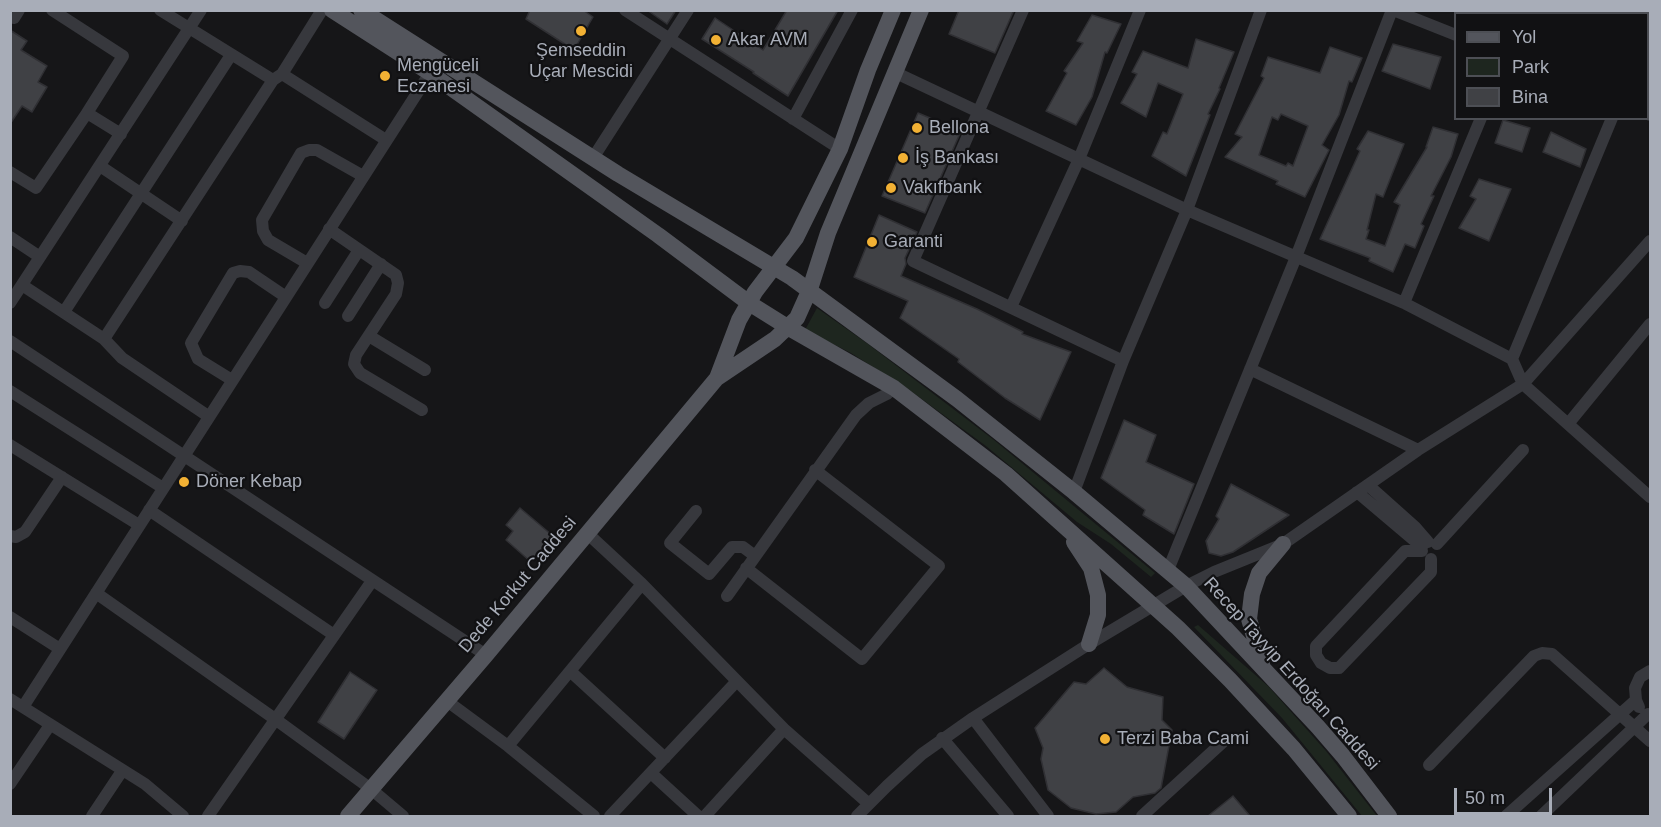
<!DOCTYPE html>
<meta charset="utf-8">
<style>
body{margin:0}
#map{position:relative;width:1661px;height:827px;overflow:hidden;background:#161618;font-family:Arial,sans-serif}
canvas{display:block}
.frame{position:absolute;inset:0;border:12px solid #a8adb8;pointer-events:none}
.legend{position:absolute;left:1454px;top:12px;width:195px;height:108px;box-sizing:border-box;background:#111113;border:2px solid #4d4f55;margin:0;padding:8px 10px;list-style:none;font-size:18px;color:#a8adb8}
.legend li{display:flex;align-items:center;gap:12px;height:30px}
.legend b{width:30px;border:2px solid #4d4f55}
.scale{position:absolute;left:1454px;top:788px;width:98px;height:27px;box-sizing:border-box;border:3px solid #a8adb8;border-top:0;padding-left:8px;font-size:18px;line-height:21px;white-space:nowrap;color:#a8adb8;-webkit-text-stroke:4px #111113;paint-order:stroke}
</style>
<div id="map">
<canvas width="1661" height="827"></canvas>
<div class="frame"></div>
<ul class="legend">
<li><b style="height:8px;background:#53555c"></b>Yol</li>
<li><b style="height:16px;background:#1e261f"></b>Park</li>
<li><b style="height:16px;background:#404145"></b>Bina</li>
</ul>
<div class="scale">50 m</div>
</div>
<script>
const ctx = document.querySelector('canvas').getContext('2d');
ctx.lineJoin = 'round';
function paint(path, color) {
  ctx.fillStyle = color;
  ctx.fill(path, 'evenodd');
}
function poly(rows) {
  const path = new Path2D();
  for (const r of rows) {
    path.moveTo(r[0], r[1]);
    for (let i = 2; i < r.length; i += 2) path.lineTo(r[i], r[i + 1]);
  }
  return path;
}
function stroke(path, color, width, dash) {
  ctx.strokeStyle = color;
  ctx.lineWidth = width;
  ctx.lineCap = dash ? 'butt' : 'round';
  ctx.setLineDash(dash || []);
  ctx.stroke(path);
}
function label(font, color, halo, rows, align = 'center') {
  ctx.font = font + ' Arial,sans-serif';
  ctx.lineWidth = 4.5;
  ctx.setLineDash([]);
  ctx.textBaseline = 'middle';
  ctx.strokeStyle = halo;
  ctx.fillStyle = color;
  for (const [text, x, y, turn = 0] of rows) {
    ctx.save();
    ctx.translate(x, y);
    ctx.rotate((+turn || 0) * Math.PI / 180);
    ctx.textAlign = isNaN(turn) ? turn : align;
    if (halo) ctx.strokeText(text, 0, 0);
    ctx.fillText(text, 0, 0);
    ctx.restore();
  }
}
paint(poly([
 [817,308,868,344,994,440,1155,573,1151,577,1111,544,1077,522,986,446,908,389,851,353,805,330],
 [1198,625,1268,686,1326,751,1377,816,1362,816,1282,718,1194,627]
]), '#1e261f');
const building = poly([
 [530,10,583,10,593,17,574,50,526,19,530,10],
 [647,10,676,10,667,24,647,10],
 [787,10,838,10,788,96,753,73,754,72,702,39,715,18,763,50,787,10],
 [959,10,1014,10,995,53,949,34,959,10],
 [1092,15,1121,24,1107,53,1105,52,1092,97,1076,125,1046,111,1067,73,1064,71,1083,43,1077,41,1092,15],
 [10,30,27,41,21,50,47,66,38,82,47,87,32,112,22,106,10,124,10,30],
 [1196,39,1234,52,1219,88,1220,89,1208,114,1210,115,1186,176,1152,156,1163,132,1167,134,1183,94,1158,83,1146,117,1121,103,1137,74,1132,72,1143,51,1188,68,1196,39],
 [1393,44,1441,57,1430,89,1382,71,1393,44],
 [1330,47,1362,58,1352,82,1349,81,1339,115,1322,145,1329,150,1305,197,1276,184,1278,181,1225,157,1242,137,1235,134,1264,78,1261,76,1268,57,1320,73,1330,47],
 [1281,114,1308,126,1293,166,1288,163,1286,166,1259,155,1272,117,1278,120,1281,114],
 [918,113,961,131,925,213,882,196,918,113],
 [1503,120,1530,128,1522,152,1495,143,1503,120],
 [1433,127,1458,134,1451,157,1431,196,1434,196,1421,224,1424,226,1415,248,1405,244,1393,272,1369,261,1370,258,1320,239,1360,151,1357,149,1368,131,1404,144,1383,197,1376,194,1367,230,1369,230,1366,239,1385,246,1400,205,1394,202,1427,147,1426,147,1433,127],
 [1551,132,1586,149,1580,167,1543,152,1551,132],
 [1479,179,1511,189,1489,241,1459,228,1476,199,1470,196,1479,179],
 [879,215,917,232,905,258,906,264,901,276,977,309,1023,332,1022,334,1071,352,1040,420,1005,398,958,362,959,359,900,318,908,301,854,277,879,215],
 [1124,420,1156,435,1146,462,1194,484,1174,534,1143,515,1145,510,1101,478,1124,420],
 [1231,484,1289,515,1233,552,1221,556,1209,553,1206,541,1219,519,1216,516,1231,484],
 [520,508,553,536,531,562,506,540,513,531,506,525,520,508],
 [1104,668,1127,687,1163,697,1162,720,1172,730,1161,788,1155,793,1133,797,1116,812,1096,814,1071,808,1048,790,1041,759,1043,748,1035,728,1074,682,1086,684,1104,668],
 [350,672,377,690,344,739,318,722,350,672],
 [1233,796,1250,816,1208,816,1233,796]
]);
paint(building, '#404145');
stroke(building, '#303034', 1.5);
stroke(poly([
 [160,10,273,80],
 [625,10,840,149],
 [1023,10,913,261,1123,361],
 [1393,10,1456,35],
 [1524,14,1525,10],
 [14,18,19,10],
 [1648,32,1650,24],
 [894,72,1187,210,1404,303,1512,359,1523,384,1650,497],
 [282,74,386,140],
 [87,113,121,134],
 [1648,113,1650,115],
 [793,119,852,10],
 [593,158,688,10],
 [100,166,182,221],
 [10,172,36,188,87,113,123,56,52,10],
 [329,229,396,275,398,283,396,294,356,355,354,364,360,373,422,410],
 [10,237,40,257],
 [307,263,268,240,263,231,262,220,301,153,309,150,317,150,363,176],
 [22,285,104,339,122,358,208,416],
 [10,303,201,10],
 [325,303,359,250],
 [1404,303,1481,118],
 [1011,307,1079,159,1140,10],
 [64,312,231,55],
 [348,316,381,264],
 [369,336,425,370],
 [104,339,273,80,282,74,322,10],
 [10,341,486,655],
 [1512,359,1612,118],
 [1250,369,1418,450],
 [232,380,198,359,191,343,233,273,240,271,249,272,286,297],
 [10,391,163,488],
 [1568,424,1650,324],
 [10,445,139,525],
 [1368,485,1415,527,1428,542],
 [1074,492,1123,361,1187,210,1261,10],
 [1357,492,1422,547],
 [149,510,334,635],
 [696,511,670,543,709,574,732,547,743,547,755,556],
 [587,533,642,584,784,729,869,804],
 [10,536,16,537,25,532,62,477],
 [1437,544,1523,450],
 [1422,551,1405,551,1316,646,1316,655,1321,663,1330,668,1339,668,1431,572,1431,559],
 [746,568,862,659,939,566,815,470],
 [1168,570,1296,257,1392,10],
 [96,593,275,719,371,789,403,816],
 [727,596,856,415,869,403,887,394,894,388],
 [10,617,60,649],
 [570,671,665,758],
 [10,699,145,784,183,816],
 [447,701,508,746,594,816],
 [23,707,430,73],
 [1639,707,1636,700,1635,688,1640,677,1650,671],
 [973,718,1048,816],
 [942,738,1008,816],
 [508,746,642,584],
 [1429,765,1534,656,1542,653,1552,654,1650,741],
 [651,773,698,816],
 [10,784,50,725],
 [92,816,122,771],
 [208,816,372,581],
 [610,816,737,681],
 [705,816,784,729],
 [857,816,887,786,922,754,973,718,1089,644,1186,586,1214,572,1283,544,1418,450,1523,384,1650,241],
 [1142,816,1224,741],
 [1506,816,1636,700],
 [1541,816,1648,714]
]), '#37383d', 12);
stroke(poly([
 [332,10,430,73,658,235,749,303,789,328,894,388,1006,474,1178,628,1230,680,1294,749,1349,816],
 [361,10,618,174,792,278,957,399,1074,492,1186,586,1318,727,1343,756,1389,816],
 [717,378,739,320,755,292,796,238,840,149,868,70,893,10],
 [1074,542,1091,568,1098,595,1098,615,1089,644],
 [1262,663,1249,619,1252,594,1259,573,1283,544],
 [348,816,486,655,717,378,775,339,797,318,810,289,828,233,921,10]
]), '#53555c', 16);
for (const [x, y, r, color] of [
 [581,31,6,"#f2b134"],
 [716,40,6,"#f2b134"],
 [385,76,6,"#f2b134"],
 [917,128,6,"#f2b134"],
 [903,158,6,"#f2b134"],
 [891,188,6,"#f2b134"],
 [872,242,6,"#f2b134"],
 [184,482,6,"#f2b134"],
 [1105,739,6,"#f2b134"]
]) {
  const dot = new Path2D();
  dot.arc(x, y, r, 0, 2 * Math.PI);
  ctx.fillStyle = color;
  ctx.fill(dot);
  stroke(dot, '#111113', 2);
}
label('18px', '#a8adb8', '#111113', [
 ["Akar AVM",728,40],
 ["Şemseddin",581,51,"center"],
 ["Uçar Mescidi",581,72,"center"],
 ["Mengüceli",397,66],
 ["Eczanesi",397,87],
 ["Bellona",929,128],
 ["İş Bankası",915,158],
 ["Vakıfbank",903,188],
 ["Garanti",884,242],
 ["Döner Kebap",196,482],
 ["Terzi Baba Cami",1117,739]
], 'left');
label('18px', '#a8adb8', '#111113', [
 ["Dede Korkut Caddesi",518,585,-50],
 ["Recep Tayyip Erdoğan Caddesi",1291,674,48]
]);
</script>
